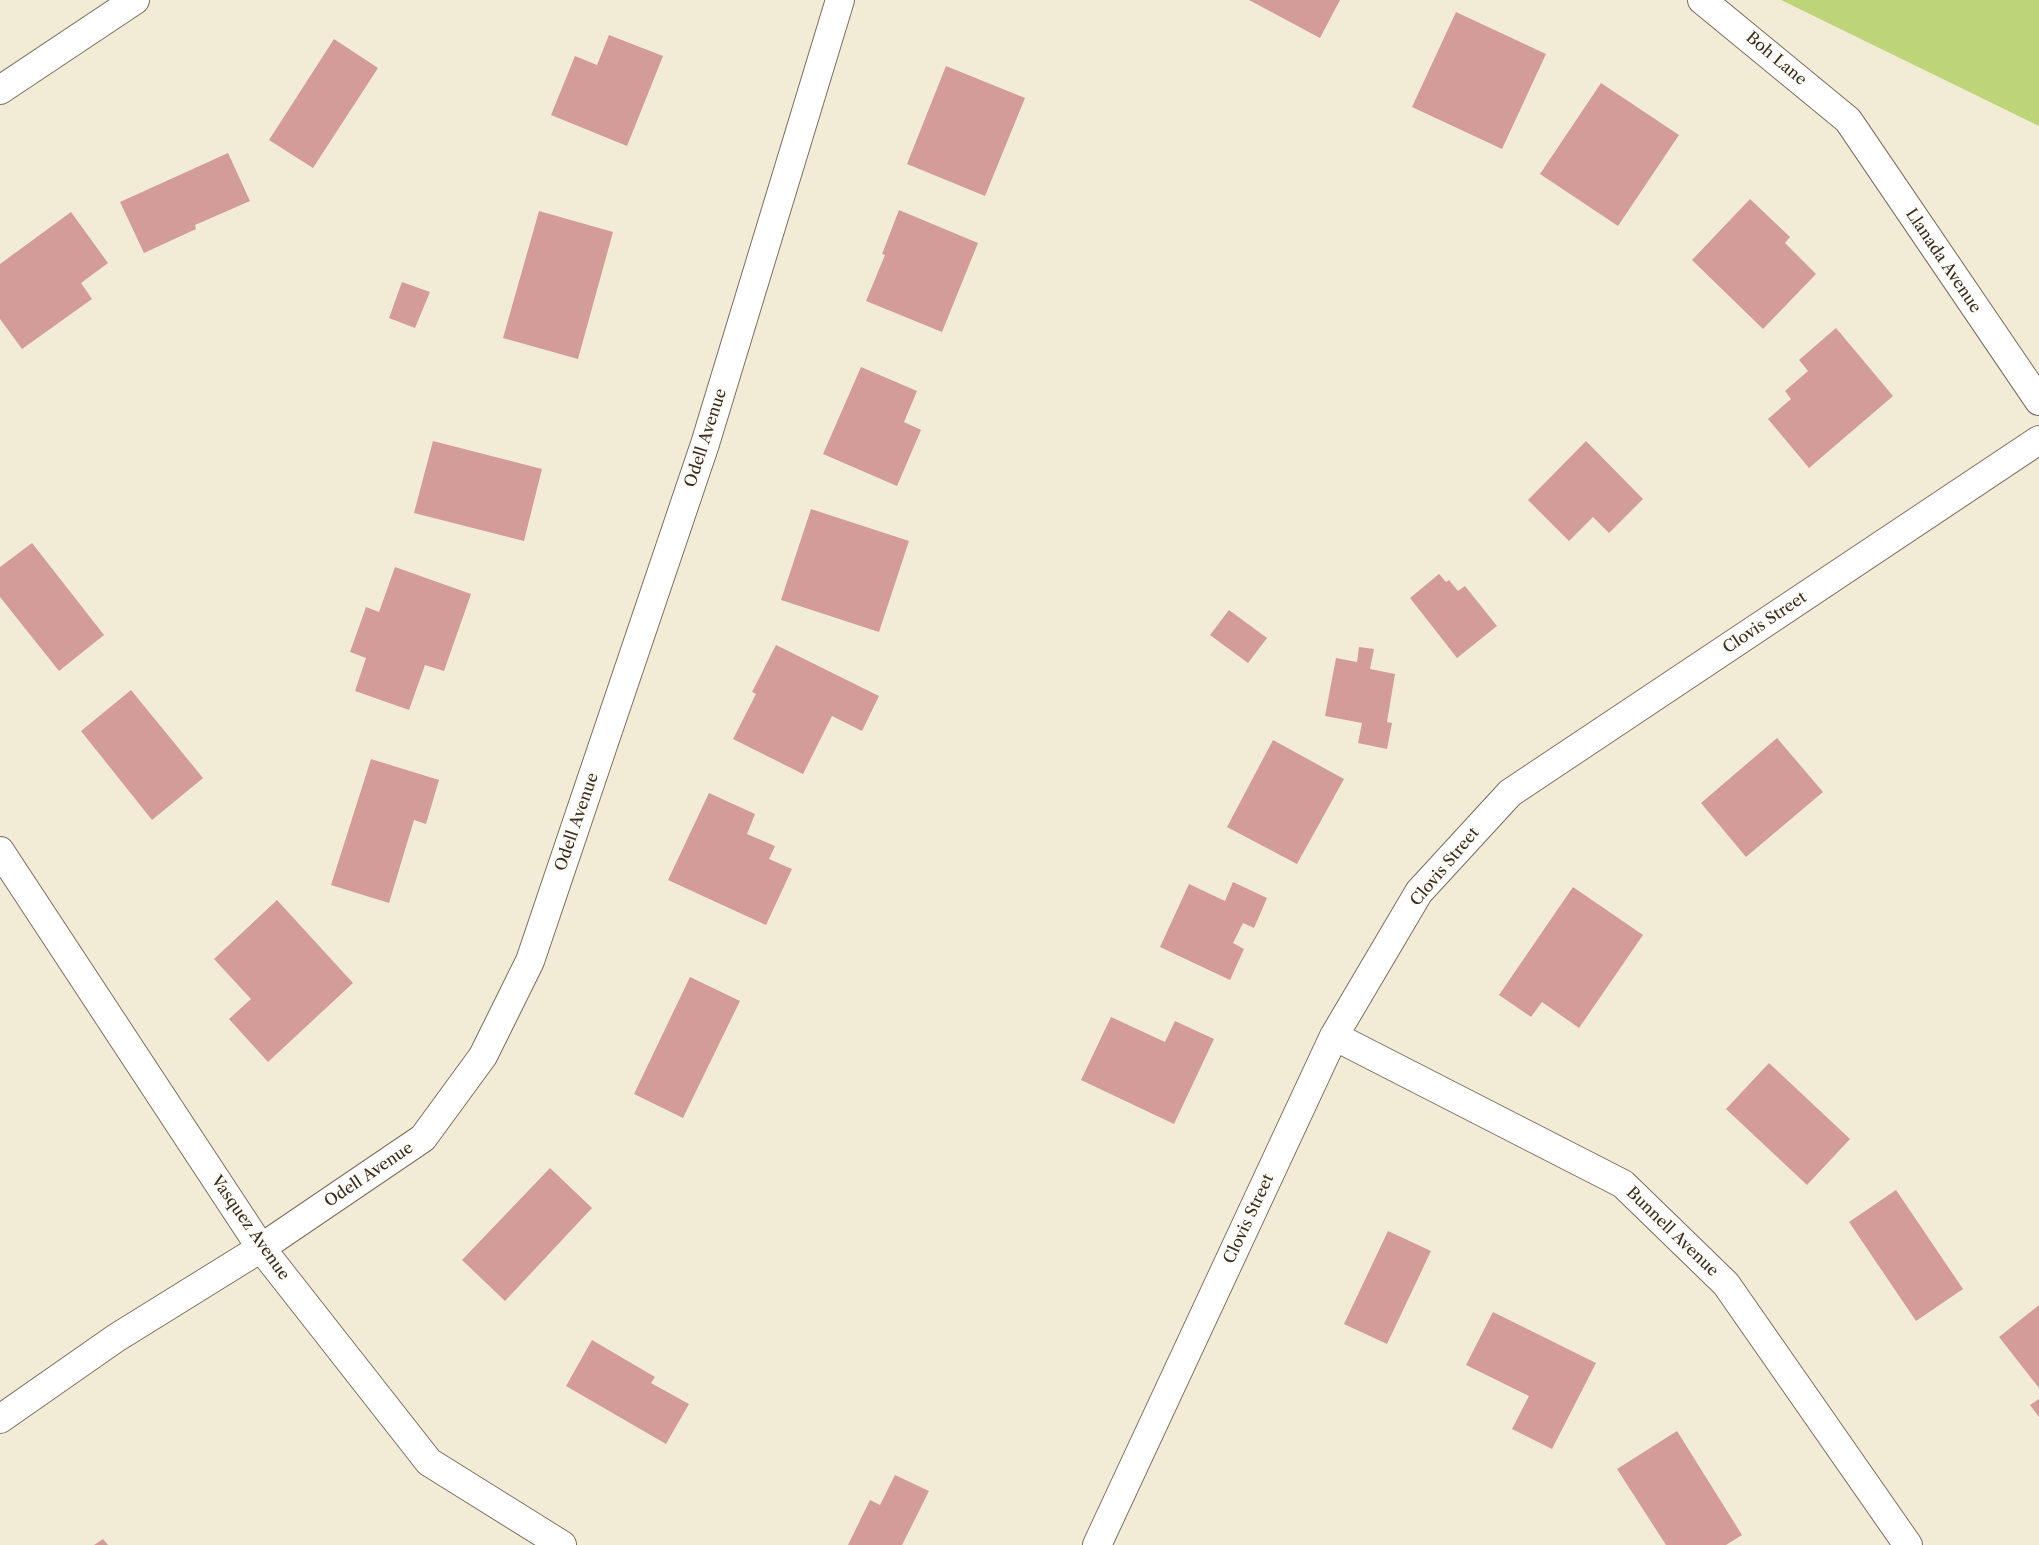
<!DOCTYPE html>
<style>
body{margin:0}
canvas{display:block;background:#f2ecd6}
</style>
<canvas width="2039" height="1545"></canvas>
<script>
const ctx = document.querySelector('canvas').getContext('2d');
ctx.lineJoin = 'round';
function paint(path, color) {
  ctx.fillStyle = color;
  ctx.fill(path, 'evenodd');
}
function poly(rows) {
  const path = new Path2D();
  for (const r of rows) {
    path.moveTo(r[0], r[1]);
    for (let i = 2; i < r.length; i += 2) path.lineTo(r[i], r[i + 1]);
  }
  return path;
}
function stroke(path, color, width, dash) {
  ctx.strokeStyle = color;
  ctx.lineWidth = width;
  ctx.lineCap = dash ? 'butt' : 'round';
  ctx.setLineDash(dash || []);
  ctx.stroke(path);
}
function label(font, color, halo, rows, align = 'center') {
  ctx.font = font + ' "Libre Caslon Text",serif';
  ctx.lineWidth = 4.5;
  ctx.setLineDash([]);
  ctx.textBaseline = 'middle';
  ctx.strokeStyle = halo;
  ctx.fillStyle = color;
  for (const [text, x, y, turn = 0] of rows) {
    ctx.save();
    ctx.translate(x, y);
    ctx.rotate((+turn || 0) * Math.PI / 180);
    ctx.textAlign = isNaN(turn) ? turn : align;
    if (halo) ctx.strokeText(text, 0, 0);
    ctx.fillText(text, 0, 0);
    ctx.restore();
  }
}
paint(poly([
 [1781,0,2039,0,2039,126]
]), '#bed478');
paint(poly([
 [1249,0,1340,0,1320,38],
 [1456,12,1546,54,1502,149,1412,107],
 [609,35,663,56,627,146,551,115,575,56,597,65],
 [334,39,378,68,313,168,269,140],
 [946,66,1025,98,985,196,907,164],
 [1601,83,1679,135,1618,226,1540,174],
 [228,153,250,201,195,225,196,229,144,253,120,202],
 [1750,199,1790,237,1785,243,1816,274,1763,329,1692,260],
 [899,210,978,243,942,332,866,301,885,255,882,254],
 [539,211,613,232,578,359,503,338],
 [71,212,108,263,81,283,92,299,22,349,0,319,0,264],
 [402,282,430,292,415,328,389,318],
 [1836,328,1893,396,1809,468,1768,419,1791,399,1785,391,1808,371,1799,360],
 [861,367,917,391,904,422,921,430,897,486,823,454],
 [433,441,542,469,524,541,414,513],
 [1586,441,1643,499,1609,533,1593,517,1569,541,1528,500],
 [811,509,909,541,879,632,781,600],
 [32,543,104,635,59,671,0,597,0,567],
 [395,567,471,594,444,671,425,665,409,710,355,691,366,658,350,652,366,607,379,612],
 [1439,574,1446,582,1449,580,1458,591,1465,586,1497,626,1457,658,1410,598],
 [1229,610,1267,638,1248,663,1210,635],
 [776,645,879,696,862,731,832,716,803,774,733,739,756,694,752,692],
 [1359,647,1374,649,1370,669,1395,674,1387,722,1392,723,1387,749,1358,743,1362,723,1325,716,1336,658,1357,662],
 [131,690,203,778,152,820,81,731],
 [1777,738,1823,792,1746,857,1701,803],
 [1273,740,1344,779,1297,864,1227,827],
 [371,759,439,780,426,824,414,820,389,903,331,885],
 [709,793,755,814,747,834,775,846,769,859,792,869,766,925,668,880],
 [1233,882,1267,898,1254,928,1243,923,1233,943,1244,949,1230,980,1160,947,1189,884,1225,901],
 [1573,887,1643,935,1579,1028,1542,1002,1531,1017,1499,995],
 [277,900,353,983,268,1062,229,1019,251,999,214,959],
 [690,977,740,1001,683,1118,634,1094],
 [1111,1017,1165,1042,1175,1021,1214,1039,1174,1124,1081,1080],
 [1769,1063,1850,1139,1807,1185,1726,1109],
 [550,1168,592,1208,505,1301,462,1260],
 [1896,1190,1963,1289,1916,1321,1849,1222],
 [1388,1231,1431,1251,1387,1344,1344,1324],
 [2039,1305,2039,1388,1999,1337],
 [1493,1312,1596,1363,1552,1449,1512,1429,1529,1396,1466,1365],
 [592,1340,655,1377,651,1383,689,1404,666,1444,566,1386],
 [2039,1399,2039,1417,2030,1405],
 [1677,1431,1742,1535,1726,1545,1666,1545,1617,1469],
 [895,1475,929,1491,902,1545,848,1545,870,1500,880,1505],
 [103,1539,108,1545,94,1545]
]), '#d39c98');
const minor = poly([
 [1702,0,1848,120,2039,401],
 [0,90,135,0],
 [0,851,261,1248,429,1462,562,1545],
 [1334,1036,1623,1184,1726,1284,1908,1545],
 [0,1419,116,1338,261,1248,423,1138,483,1056,530,961,705,444,840,0],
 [1097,1545,1334,1036,1419,892,1510,793,2039,440]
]);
stroke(minor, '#7b6e5e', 30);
stroke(minor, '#fff', 28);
label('16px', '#3b2a1e', '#fdfcf7', [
 ["Boh Lane",1776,59,40],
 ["Llanada Avenue",1943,261,56],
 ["Odell Avenue",706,438,-72],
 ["Clovis Street",1765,623,-34],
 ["Odell Avenue",577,822,-71],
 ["Clovis Street",1445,867,-50],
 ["Odell Avenue",369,1175,-34],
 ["Clovis Street",1249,1219,-65],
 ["Vasquez Avenue",250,1228,55],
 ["Bunnell Avenue",1672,1232,44]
]);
</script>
